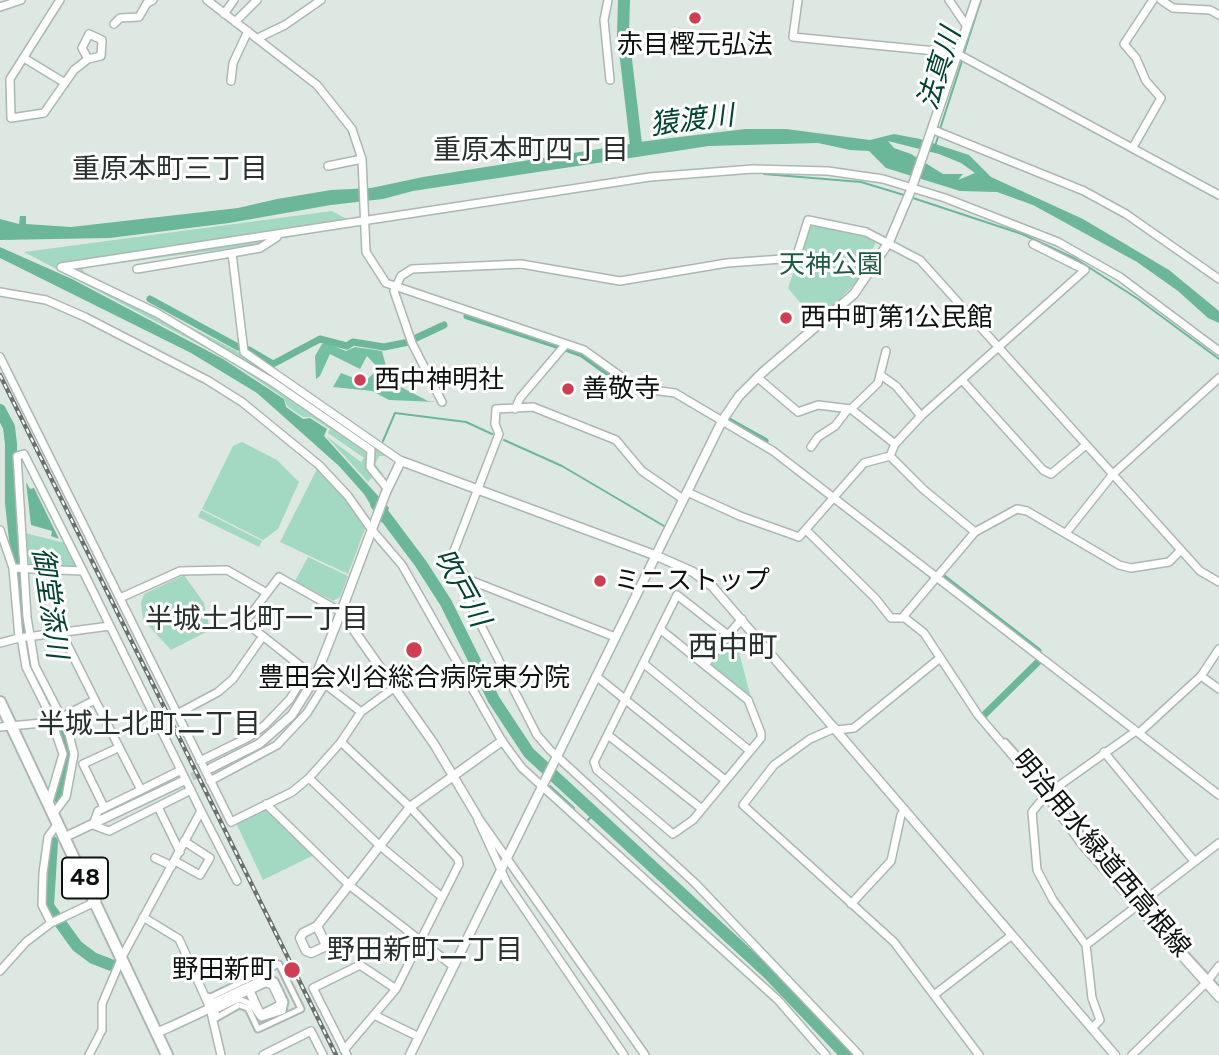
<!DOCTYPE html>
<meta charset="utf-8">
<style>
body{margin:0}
canvas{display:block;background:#dee8e3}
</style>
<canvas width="1219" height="1055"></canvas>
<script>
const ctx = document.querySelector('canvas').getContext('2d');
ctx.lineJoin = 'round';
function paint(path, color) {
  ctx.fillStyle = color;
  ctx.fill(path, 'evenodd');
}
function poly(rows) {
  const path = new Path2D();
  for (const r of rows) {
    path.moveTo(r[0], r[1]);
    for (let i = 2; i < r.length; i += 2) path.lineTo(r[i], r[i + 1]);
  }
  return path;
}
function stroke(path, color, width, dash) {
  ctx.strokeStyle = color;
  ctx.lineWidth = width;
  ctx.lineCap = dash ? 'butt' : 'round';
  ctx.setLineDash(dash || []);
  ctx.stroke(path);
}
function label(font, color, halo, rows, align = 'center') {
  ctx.font = font + ' Figtree,"Noto Sans JP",sans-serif';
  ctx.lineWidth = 6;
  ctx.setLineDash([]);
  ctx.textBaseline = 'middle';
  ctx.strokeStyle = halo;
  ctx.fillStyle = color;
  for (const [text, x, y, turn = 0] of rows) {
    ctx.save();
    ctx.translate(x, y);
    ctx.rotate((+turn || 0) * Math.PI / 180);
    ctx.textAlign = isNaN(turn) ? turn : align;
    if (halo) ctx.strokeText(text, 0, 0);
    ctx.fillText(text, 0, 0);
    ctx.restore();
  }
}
paint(poly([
 [332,211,350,221,268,240,256,245,82,268,84,272,235,350,387,456,379,456,375,464,383,474,379,484,373,476,368,482,326,436,361,462,364,458,328,433,330,429,311,417,303,417,287,406,284,398,225,358,24,252],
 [810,223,877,240,857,282,816,322,788,288],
 [242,442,277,460,299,482,278,529,263,540,202,509,233,446],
 [317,469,345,498,366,526,348,574,280,542],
 [201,510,262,541,259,547,198,517],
 [25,533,65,543,77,567,32,566,29,564],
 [308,557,348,576,340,597,333,601,295,581],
 [184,575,204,603,210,630,171,650,143,620,141,603,144,594],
 [734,633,751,698,711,666],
 [265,808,314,855,263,880,236,823]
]), '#a3d9c2');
paint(poly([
 [326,343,346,351,355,347,382,351,387,370,379,369,367,356,360,369,330,354,320,376,316,379,315,356,322,344],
 [341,373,364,382,374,373,428,401,437,402,389,400,372,391,333,387]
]), '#75c0a3');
paint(poly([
 [638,129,639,142,745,129,786,129,870,140,894,134,920,139,969,155,991,177,1083,219,1169,270,1219,311,1219,323,1208,318,1178,291,1137,262,1033,205,997,192,960,191,886,168,869,151,850,150,818,143,709,146,413,191,383,199,331,205,229,223,110,238,0,240,0,219,19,224,20,216,26,216,26,224,71,227,238,208,277,199,331,190,371,188,423,177,630,144,631,130],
 [888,141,939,154,961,163,975,173,958,180,963,174,943,174,911,154,894,148],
 [0,247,72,279,223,359,284,399,286,407,303,419,310,418,327,429,324,436,389,508,382,523,364,494,339,466,257,393,191,353,0,258],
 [26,482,30,489,34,488,59,539,51,536,52,531,31,525]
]), '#6cb799');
stroke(poly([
 [963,56,981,0],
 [940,129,962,61],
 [935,146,939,134],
 [764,174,861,182,904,195],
 [913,198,1022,234,1076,259,1138,299,1219,359],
 [504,440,562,466,664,526],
 [383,441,395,413,466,422,492,434],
 [550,786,574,808],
 [588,820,594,814]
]), '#6cb799', 2);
stroke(poly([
 [150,299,238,347],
 [467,316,556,345],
 [414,339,444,325],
 [568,349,582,354,611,375],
 [249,350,273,364,320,339,347,346,353,342,384,347,409,342],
 [729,421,765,441],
 [941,576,1038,651],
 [983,716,1039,661]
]), '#6cb799', 7);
stroke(poly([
 [624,0,623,34,636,144],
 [0,410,9,427,11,444,11,503,29,665,66,741,66,769,59,797],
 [376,504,421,564,446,603,494,700,529,753,768,973,846,1055],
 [52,842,48,906,77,946,93,958,111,965]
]), '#6cb799', 12);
stroke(poly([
 [181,782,210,768]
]), '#bfc8c3', 8, [8, 4]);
const pedestrian = poly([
 [1005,742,1050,792,1097,857],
 [1174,942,1219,991],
 [279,964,301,1009,258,1029,248,1008,239,1005,216,1018,216,1010,239,999,251,1004,261,1018,283,1011,285,1002,275,981,266,977,213,1002,207,996,211,997,279,964]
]);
const minor = poly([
 [60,0,10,79,11,118,44,113,74,70,88,59,101,56,102,40,89,34,82,48,88,59],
 [207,0,317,85,352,129,362,159,366,252,386,283,584,350,637,388,675,393,773,451,1219,795],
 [608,0,604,20,610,80],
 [798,0,793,37,956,53,1219,195],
 [949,0,966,25],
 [1161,0,1173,8,1210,10,1219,15],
 [0,7,21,0],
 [224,14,234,0],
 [235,22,257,0],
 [114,24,120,18,139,17,147,3,153,0],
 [258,38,285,25,321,0],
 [24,58,65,83],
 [231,81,233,63,248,31],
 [936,131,1084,191,1126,214,1219,279],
 [1133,147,1161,98,1146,81,1136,58,1124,44,1153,0],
 [328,166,362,159],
 [277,237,260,248,232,253,244,352,401,461],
 [137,269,232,253],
 [0,292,46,300,85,317,207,380,242,402,319,465,348,496,372,530,402,565,502,741,522,768,778,1000,826,1055],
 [886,351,878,383,851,409,895,444],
 [0,357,231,822,292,792,309,778,341,742,361,712,395,687],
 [882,376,896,386,921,416],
 [757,377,798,412,818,405,851,409],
 [962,380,1043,470,1051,474,1086,445],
 [442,402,412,343,394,291,401,276,412,269,521,264,620,281,727,263,796,258,808,220,866,232,920,260,1181,550,1200,571,1219,582],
 [515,409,520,398,566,344],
 [811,447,818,437,835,426,848,409],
 [890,456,923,489,975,532],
 [387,488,370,467,371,450,271,381,157,313,61,267,650,177,753,169,828,171,883,179,945,198,1058,242,1120,277,1219,351],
 [687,492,740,516,799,537,864,463,890,456,895,444,921,416,1085,270,1033,244],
 [683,499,642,471,616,440,533,407,496,409,495,424,499,434,452,556,467,579,465,594,537,735,550,750,695,883,859,1055],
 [0,530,13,568,19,638,0,643],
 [806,530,875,598,891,618,905,618,924,633,978,715,1046,795,1083,846,1219,998],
 [1066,533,1113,474,1219,378],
 [13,568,83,571,201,811,122,957,102,1004,102,1030,89,1055],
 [467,579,615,637],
 [120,598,180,571,227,570,267,593],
 [902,618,975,532,1017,509,1027,511,1119,565,1131,568,1169,562,1181,550],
 [660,629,748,700,761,733,761,738,693,820,673,834,597,770,594,762,677,595,728,635,705,665],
 [728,635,742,619],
 [21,637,26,667,53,721],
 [19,638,110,626],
 [643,663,750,751],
 [596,676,725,780],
 [1201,676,1219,689],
 [95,700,141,790,98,811,93,825,109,831,191,790],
 [177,714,218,692,233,679,263,636],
 [0,727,52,722,95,700,61,632,55,569],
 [835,728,810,739,774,765,743,805,894,942,979,1055],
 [837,730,854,728,940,658],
 [1139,733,1201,676,1219,649],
 [608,735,702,809],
 [341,742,410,807,458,859,459,864,396,989,344,1050],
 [1104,752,1194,861],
 [200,761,249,737,265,725,290,699,307,671,245,622,279,577,341,612],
 [309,778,379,845,442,897],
 [210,781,277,745,307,713,325,684,361,712],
 [141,790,181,770],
 [49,802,63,754,52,722],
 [266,804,349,885,453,966],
 [104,807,83,764,118,748],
 [158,807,180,852],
 [201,811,237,881],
 [54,813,66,797,74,754,68,730,35,666,27,617,17,456,24,454,83,571],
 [477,816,645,1055],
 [478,820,507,883,624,1055],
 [155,858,172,866],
 [175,861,200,875,210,858,184,841],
 [851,904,891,861,901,815,905,810],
 [143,917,179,939,210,1008,221,1055],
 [51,923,42,905,43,873,48,837,58,823],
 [1086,945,1219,843],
 [0,971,26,942,51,923,97,901],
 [934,995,1012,935],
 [374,1015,419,1037],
 [1092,1028,1100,1020,1092,998,1086,945,1053,900,1037,870,1032,812,1046,795,1136,731],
 [263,1055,311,1031,323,1055],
 [347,1055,313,988,360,965,396,989],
 [1132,1055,1206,983,1219,966]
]);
const tertiary = poly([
 [211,768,259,744,292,715,315,678,341,612],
 [477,816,434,744,341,612,386,492,401,461,657,556,693,572,712,586,1115,1055],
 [65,837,181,782],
 [317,926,325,943,324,947,311,953,306,951,300,938,303,933,317,926,410,807,502,741],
 [156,1033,170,1027,249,990,266,982,273,985,281,1002,279,1006,263,1014,259,1012,249,990],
 [410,1055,722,421,739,396,763,372,854,294,889,242,911,190,976,0]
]);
const primary = poly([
 [0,702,167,1055]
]);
stroke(pedestrian, '#adb7b2', 9);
stroke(minor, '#adb7b2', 10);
stroke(tertiary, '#adb7b2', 11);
stroke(primary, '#adb7b2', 14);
stroke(pedestrian, '#fff', 5);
stroke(minor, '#fff', 7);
stroke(tertiary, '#fff', 8);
stroke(primary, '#fff', 10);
const rail = poly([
 [0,375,336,1055]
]);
stroke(rail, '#69706d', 4.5);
stroke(rail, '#fff', 2, [5]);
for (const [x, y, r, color] of [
 [695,18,7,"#cf3f53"],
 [786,318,7,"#cf3f53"],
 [360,380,7,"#cf3f53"],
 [568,389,7,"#cf3f53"],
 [600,581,7,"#cf3f53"],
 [414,650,9,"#cf3f53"],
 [292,970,9,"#cf3f53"]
]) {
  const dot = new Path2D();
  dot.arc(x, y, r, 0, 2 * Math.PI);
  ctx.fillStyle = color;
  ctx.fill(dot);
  stroke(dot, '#fff', 2.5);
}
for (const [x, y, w] of [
 [85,878,46]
]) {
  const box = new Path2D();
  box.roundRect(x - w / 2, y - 20.5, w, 41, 5);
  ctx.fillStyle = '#fff';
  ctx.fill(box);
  stroke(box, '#0d110f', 2);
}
label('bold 24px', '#0d110f', null, [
 ["48",85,878]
]);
label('26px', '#0d110f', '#fff', [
 ["赤目樫元弘法",695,45,"center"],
 ["西中町第1公民館",800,318],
 ["西中神明社",374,380],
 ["善敬寺",582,389],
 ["ミニストップ",614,581],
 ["豊田会刈谷総合病院東分院",414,678,"center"],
 ["野田新町",276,970,"right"]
], 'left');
label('26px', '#1f5a46', '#fff', [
 ["天神公園",831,265]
]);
label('26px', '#0d110f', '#fff', [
 ["明治用水緑道西高根線",1101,854,50]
]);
label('italic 28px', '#004330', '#fff', [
 ["法真川",940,69,-73],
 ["猿渡川",692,121,-7],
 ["吹戸川",461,588,61],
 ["御堂添川",49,603,82]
]);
label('28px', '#29312e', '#fff', [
 ["重原本町四丁目",531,151],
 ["重原本町三丁目",170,170],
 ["半城土北町一丁目",257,620],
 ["半城土北町二丁目",149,725],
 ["野田新町二丁目",425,951]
]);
label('30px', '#29312e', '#fff', [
 ["西中町",733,648]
]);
</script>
